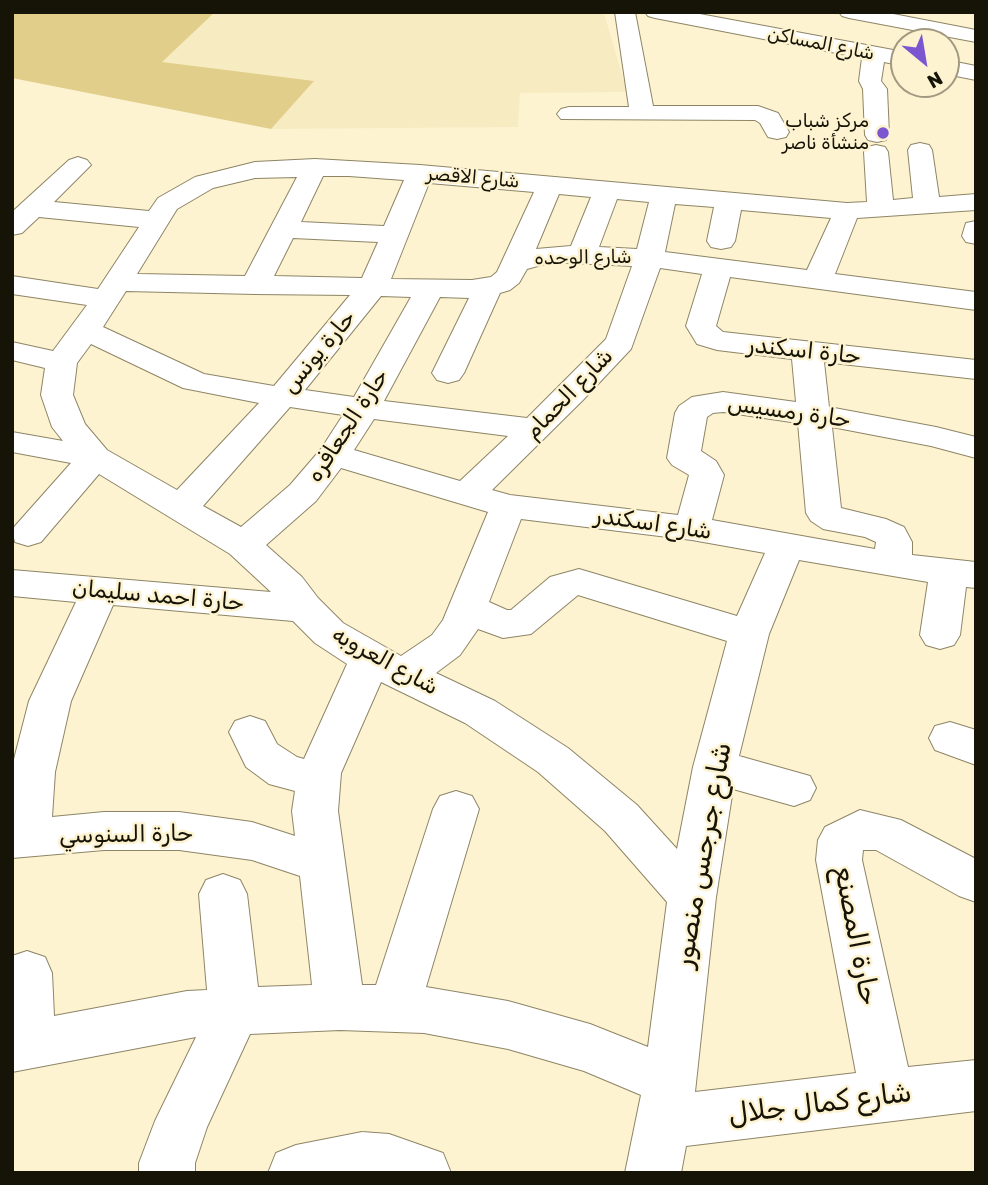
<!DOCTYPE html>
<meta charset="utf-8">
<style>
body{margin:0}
#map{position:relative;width:988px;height:1185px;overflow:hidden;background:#fdf3d1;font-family:Rubik,sans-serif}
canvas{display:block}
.frame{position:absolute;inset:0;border:14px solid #161307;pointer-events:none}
.north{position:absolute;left:890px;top:28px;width:70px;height:70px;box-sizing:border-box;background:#fdf3d1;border:2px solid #a19980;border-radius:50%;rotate:150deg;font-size:19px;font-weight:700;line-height:28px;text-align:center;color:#161307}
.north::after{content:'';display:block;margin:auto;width:24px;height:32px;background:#7b56d0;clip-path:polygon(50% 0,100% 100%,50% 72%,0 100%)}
</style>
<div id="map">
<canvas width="988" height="1185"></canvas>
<div class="frame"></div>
<div class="north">N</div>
</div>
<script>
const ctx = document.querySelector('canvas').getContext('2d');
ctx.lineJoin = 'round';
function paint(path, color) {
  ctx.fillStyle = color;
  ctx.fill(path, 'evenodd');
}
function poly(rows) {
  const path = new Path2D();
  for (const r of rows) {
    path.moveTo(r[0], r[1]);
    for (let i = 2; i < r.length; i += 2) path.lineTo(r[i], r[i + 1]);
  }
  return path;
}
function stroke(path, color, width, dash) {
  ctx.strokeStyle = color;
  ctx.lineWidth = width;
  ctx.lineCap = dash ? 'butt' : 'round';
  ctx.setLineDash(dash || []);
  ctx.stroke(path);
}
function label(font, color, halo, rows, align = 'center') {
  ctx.font = font + ' Rubik,"Noto Naskh Arabic",sans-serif';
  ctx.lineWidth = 5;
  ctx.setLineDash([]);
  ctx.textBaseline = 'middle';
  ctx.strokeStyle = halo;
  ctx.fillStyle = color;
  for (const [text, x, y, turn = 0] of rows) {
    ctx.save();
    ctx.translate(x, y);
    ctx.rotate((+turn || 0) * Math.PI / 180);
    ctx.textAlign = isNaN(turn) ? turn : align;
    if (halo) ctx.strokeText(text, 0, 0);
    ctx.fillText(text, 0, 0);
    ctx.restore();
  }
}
paint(poly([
 [215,12,599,12,604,13,627,92,520,93,518,127,271,129,313,82,161,62]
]), '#f7ebc1');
paint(poly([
 [12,12,215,12,162,62,314,81,271,129,12,78]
]), '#e2ce8b');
const minor = poly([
 [615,12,635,12,653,106,758,106,778,113,789,132,786,137,777,139,768,137,760,123,755,120,561,119,557,114,561,109,569,107,629,107,615,12],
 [645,12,689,12,904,52,904,66,884,62,881,81,887,89,889,135,886,140,877,142,868,140,865,135,863,89,859,81,862,58,655,18,648,16,645,12],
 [839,12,883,12,976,30,976,42,849,18,842,16,839,12],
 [946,60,976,66,976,80,946,74,946,60],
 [920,143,929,145,932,150,939,197,976,194,976,210,857,218,835,274,976,292,976,310,730,277,716,326,723,332,976,360,976,379,824,362,829,407,936,427,976,437,976,458,931,446,832,427,841,508,886,519,904,527,912,542,912,555,976,562,976,588,966,587,960,635,954,645,940,649,926,645,920,635,928,582,799,560,769,634,739,756,810,776,816,788,810,800,794,806,733,789,716,897,695,1092,856,1073,816,860,818,840,825,827,860,810,901,820,976,859,976,902,959,896,876,850,863,850,862,860,908,1067,976,1060,976,1111,686,1146,681,1173,625,1173,641,1095,584,1071,508,1049,424,1033,340,1030,250,1034,207,1127,195,1163,195,1173,139,1173,139,1163,155,1121,196,1037,12,1072,12,956,27,951,45,957,52,973,54,1016,187,991,207,990,199,894,206,880,223,874,240,880,247,894,258,987,312,985,300,876,252,860,179,850,104,850,12,858,12,767,29,701,76,602,12,596,12,570,271,592,230,554,99,474,41,542,28,546,15,542,12,530,15,526,71,463,12,452,12,432,63,441,52,427,41,395,45,368,12,360,12,342,53,351,87,305,12,294,12,276,98,289,139,227,39,217,22,233,12,235,12,212,69,160,78,157,87,160,91,165,54,202,149,211,158,198,195,177,255,162,315,159,420,165,847,203,867,202,864,152,867,147,876,145,885,147,888,152,893,200,913,198,908,150,911,145,920,143],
 [323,176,349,176,404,180,384,226,301,222,323,176],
 [297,177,245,276,137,274,177,209,213,188,255,178,297,177],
 [429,183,534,192,497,272,491,277,472,280,391,279,429,183],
 [559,194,591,197,571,246,536,249,559,194],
 [617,199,649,202,637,249,599,247,617,199],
 [675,204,714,207,707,241,711,247,721,249,731,247,735,241,741,210,831,218,807,270,665,252,675,204],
 [293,238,378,242,362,278,274,276,293,238],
 [552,262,632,266,606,339,527,418,384,401,440,297,469,298,432,373,437,380,448,383,459,380,464,373,500,293,510,290,519,283,527,269,552,262],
 [660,268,702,274,686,326,697,344,717,350,792,359,796,402,723,392,692,397,679,406,675,413,667,458,672,465,689,475,678,515,510,495,492,490,583,400,631,349,660,268],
 [126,291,255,294,350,295,274,386,204,374,103,327,126,291],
 [381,296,411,297,354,397,305,390,381,296],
 [91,344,183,388,259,403,177,490,107,450,85,424,73,395,77,363,91,344],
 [290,407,343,415,321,449,290,485,241,527,203,506,290,407],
 [723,412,798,423,806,513,811,521,823,529,865,537,876,542,875,549,712,520,724,475,716,461,701,451,707,417,713,413,723,412],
 [374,419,508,436,460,481,354,450,374,419],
 [341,468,488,512,443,620,432,635,401,656,343,623,318,598,302,577,266,545,316,501,341,468],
 [521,519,692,540,765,553,737,616,579,569,550,577,511,610,507,610,489,602,521,519],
 [578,595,727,641,693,767,677,849,637,805,568,748,495,701,436,673,460,655,478,629,503,638,531,634,578,595],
 [113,605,293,621,315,643,347,664,304,759,297,757,277,744,265,721,250,716,235,721,229,732,246,767,269,784,295,791,292,811,295,836,252,822,179,812,104,812,52,817,55,772,71,701,113,605],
 [381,682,465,723,538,772,605,831,667,902,648,1047,590,1024,508,1001,426,987,479,809,472,796,456,791,440,796,433,809,376,985,362,985,338,811,341,773,381,682],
 [976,221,976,244,966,242,962,236,966,223,976,221],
 [950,722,976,730,976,765,935,750,929,738,935,726,950,722],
 [362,1132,389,1134,443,1153,451,1173,268,1173,276,1153,296,1145,362,1132]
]);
stroke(minor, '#8e8566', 2);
paint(minor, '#fff');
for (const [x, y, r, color] of [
 [883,133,7,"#7b56d0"]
]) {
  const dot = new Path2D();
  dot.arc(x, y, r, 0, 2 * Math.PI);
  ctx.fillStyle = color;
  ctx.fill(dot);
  stroke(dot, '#fdf3d1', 2.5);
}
label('19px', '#161307', '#fdf3d1', [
 ["شارع المساكن",821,44,11],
 ["شارع الاقصر",473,178,5],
 ["شارع الوحده",583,258,-1]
]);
label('19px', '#161307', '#fdf3d1', [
 ["مركز شباب",869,122],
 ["منشأة ناصر",869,144]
], 'right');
label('23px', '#161307', '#fdf3d1', [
 ["حارة اسكندر",804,351,6],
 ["حارة يونس",319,352,-50],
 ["شارع الحمام",569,394,-46],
 ["حارة رمسيس",789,412,8],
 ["حارة الجعافره",348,426,-57],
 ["شارع اسكندر",653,524,8],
 ["حارة احمد سليمان",158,596,5],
 ["شارع العروبه",385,661,29],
 ["حارة السنوسي",126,835,-1]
]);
label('28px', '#161307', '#fdf3d1', [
 ["شارع جرجس منصور",703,855,-80],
 ["حارة المصنع",856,936,79],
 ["شارع كمال جلال",820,1104,-7]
]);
</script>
